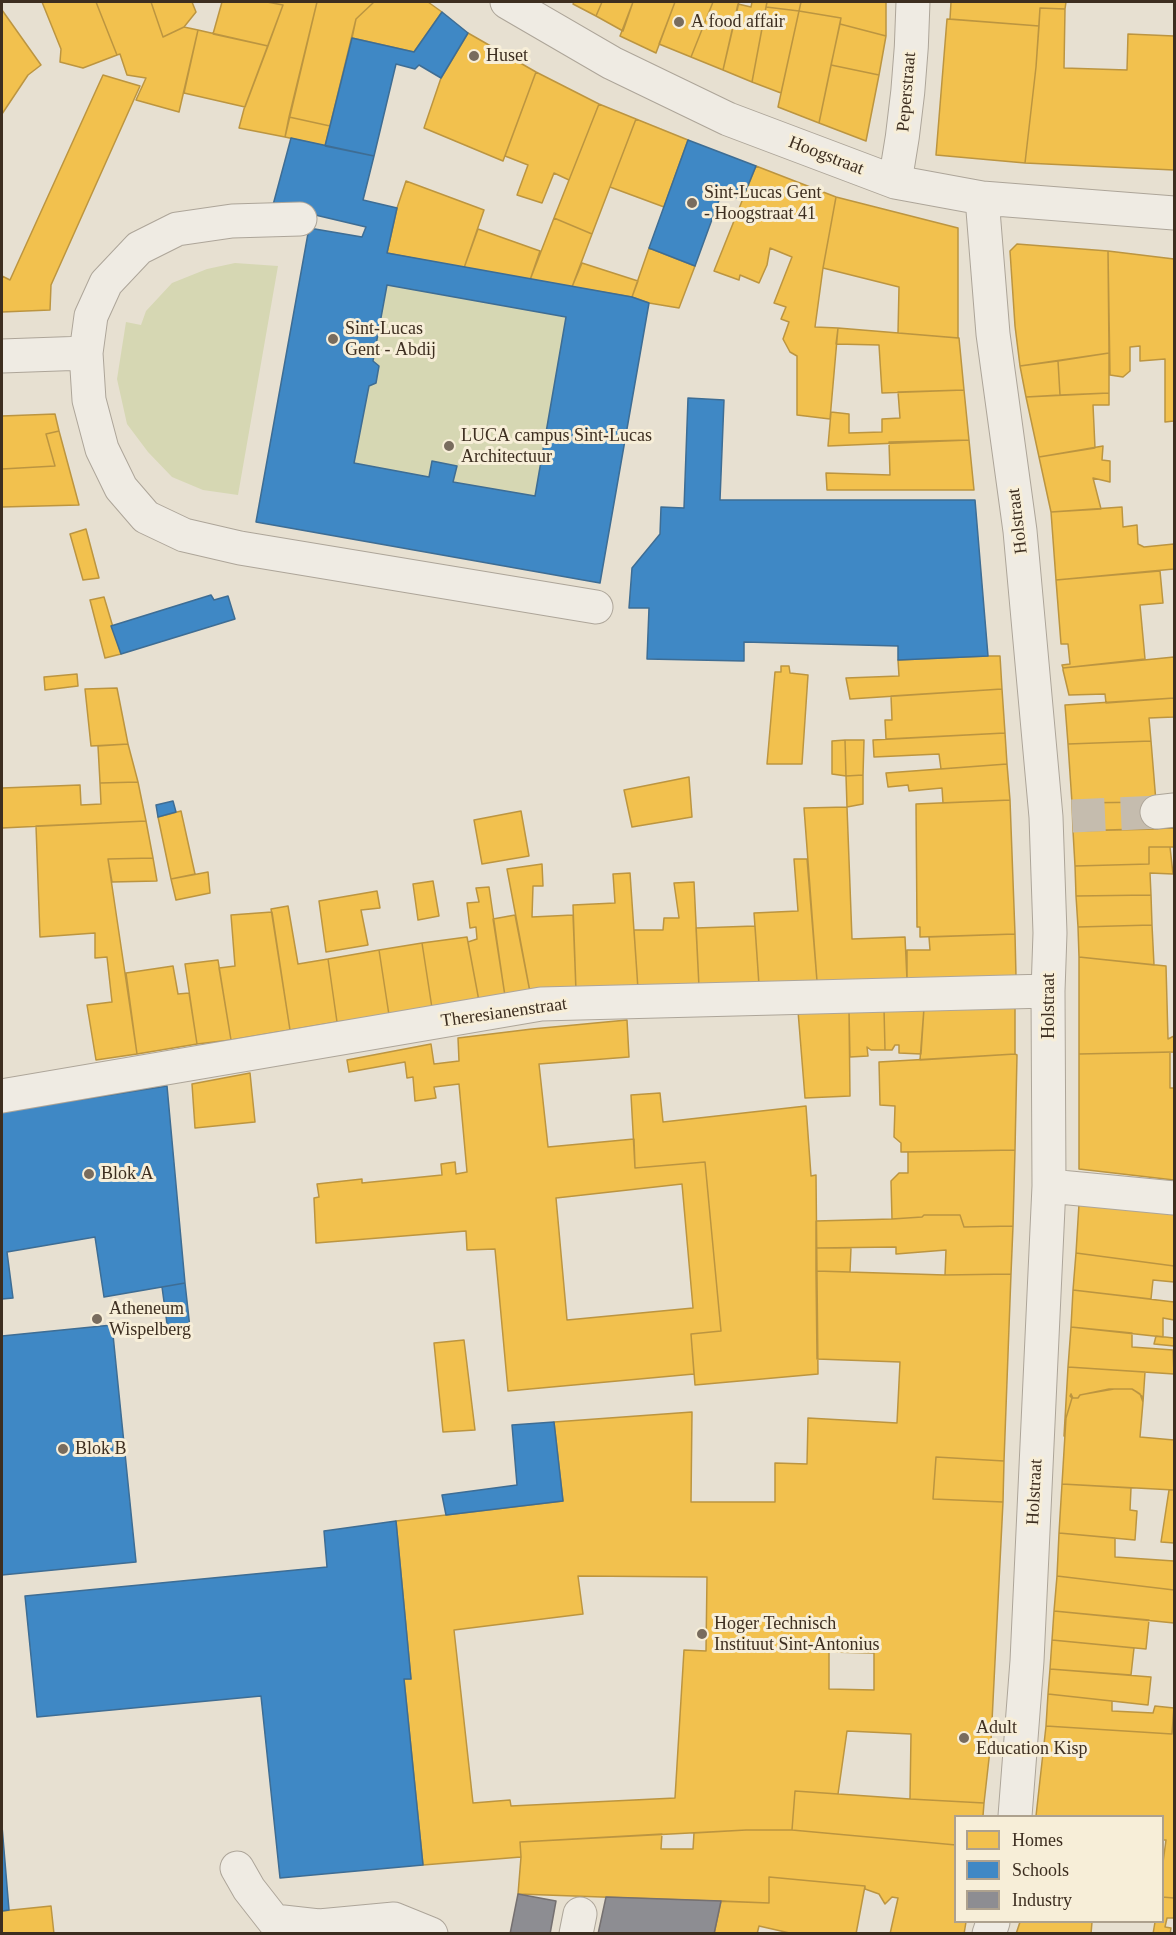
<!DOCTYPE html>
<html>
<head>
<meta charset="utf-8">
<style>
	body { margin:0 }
	#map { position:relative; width:1176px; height:1935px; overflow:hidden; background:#e7e0d1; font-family:"Times New Roman",serif }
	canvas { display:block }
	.frame { position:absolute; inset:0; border:3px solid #3d2e20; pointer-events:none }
	.legend { position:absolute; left:954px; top:1815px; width:210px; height:108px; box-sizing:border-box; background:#f7eed8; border:2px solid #ada18e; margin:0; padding:8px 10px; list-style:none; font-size:18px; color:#3d2e20 }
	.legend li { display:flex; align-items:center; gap:12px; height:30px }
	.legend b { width:30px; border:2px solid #ada18e }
</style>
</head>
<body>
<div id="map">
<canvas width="1176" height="1935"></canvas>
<div class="frame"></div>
<ul class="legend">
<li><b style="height:16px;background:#f2c14e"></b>Homes</li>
<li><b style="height:16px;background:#3f88c5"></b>Schools</li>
<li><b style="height:16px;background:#8d8d92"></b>Industry</li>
</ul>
</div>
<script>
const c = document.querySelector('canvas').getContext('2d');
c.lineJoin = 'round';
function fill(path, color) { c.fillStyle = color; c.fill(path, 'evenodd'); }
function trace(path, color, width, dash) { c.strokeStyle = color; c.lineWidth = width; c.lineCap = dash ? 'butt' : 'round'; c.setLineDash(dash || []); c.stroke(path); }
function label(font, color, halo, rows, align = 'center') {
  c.font = font + ' "Times New Roman",serif'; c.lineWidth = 6; c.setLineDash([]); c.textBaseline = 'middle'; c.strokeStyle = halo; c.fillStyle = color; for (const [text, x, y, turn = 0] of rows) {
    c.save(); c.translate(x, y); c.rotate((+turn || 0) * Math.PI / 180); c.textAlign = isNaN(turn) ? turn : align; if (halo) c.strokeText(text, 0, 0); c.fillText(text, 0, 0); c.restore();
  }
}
const green = new Path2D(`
	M235 263 278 266 238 495 203 490 172 477 148 452 127 424 117 379 126 322 141 325 146 311 172 283 207 269Z
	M387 285 566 317 535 496 453 482 457 466 433 461 429 477 354 463 369 386 376 383 379 367 373 361Z`);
const homes = new Path2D(`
	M42 2H96L117 55 83 68 60 62 61 49Z
	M96 2H151L163 37 184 27 198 30 179 112 136 100 146 78 127 75 120 54 117 55Z
	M151 2H192L196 12 184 27 163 37Z
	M222 2H267L283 5 268 46 213 34Z
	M267 2H317L285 137 239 128 244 109 283 5Z
	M317 2H374L356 19 330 126 289 117Z
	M374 2H428L442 12 414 52 352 38 356 19Z
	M574 2H602L596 16 573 4Z
	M602 2H633L623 31 596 16Z
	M633 2H675L656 53 620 36Z
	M675 2H713L691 57 659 44Z
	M713 2H739L723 70 691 57Z
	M752 2H767L752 82 723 70 738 4 751 7Z
	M767 2H801L799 11 766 7Z
	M801 2H886V36L840 24 841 18 799 11Z
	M951 2H1066L1065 9 1040 8 1039 26 950 19Z
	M766 7 799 11 781 93 752 82Z
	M1040 8 1065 9 1064 68 1127 70 1128 34 1174 36V170L1025 163 1036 67Z
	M2 10 41 65 28 75 2 114Z
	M799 11 841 18 819 123 778 107Z
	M947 19 1039 26 1036 67 1025 163 936 155Z
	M840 24 886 36 879 75 831 65Z
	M198 30 268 46 245 107 184 93Z
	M468 33 536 72 503 161 424 128 441 78Z
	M831 65 879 75 866 141 819 123Z
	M536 72 599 104 569 180 554 173 542 203 517 195 528 165 505 156Z
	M103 75 140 86 51 285 50 310 2 312V276L10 280Z
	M599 104 636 119 592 234 554 218Z
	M289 117 330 126 325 146 285 137Z
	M636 119 688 140 664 207 610 187Z
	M756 166 836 197 823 268 815 327 838 328 830 419 797 415V356L790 352 783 339 789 322 781 319 786 307 774 303 792 257 770 248 767 265 759 283 740 275 739 280 714 271Z
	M406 181 484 210 464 268 387 253 397 208Z
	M836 197 958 228V338L898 333 899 287 823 268Z
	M554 218 592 234 572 287 530 280Z
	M478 229 540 251 530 280 464 268Z
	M1017 244 1108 251 1109 353 1020 366 1015 326 1010 251Z
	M649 248 695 266 679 308 649 303 632 297Z
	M1108 251 1174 259V421L1165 422V359L1140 361V346L1130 347V371L1123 377 1110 375Z
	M582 263 638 281 632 297 572 287Z
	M838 328 959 338 964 390 882 393 879 345 836 344Z
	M1109 353V393L1060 395 1058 361Z
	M1058 361 1060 395 1026 397 1020 366Z
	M964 390 969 440 828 446 831 412 849 414V433L882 432V419L900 418 898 392Z
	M1109 393V405H1093L1095 448 1039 457 1026 397Z
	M55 414 59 431 46 434 55 466 2 469V416Z
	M59 431 79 505 2 507V469L55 466 46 434Z
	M969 440 974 490H827L826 473 890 475 889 442Z
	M1103 446 1102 460 1110 461V482L1093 478 1101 509 1051 512 1039 457Z
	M1122 507 1123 527 1137 525 1138 544 1144 547 1174 544V569L1056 580 1051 512Z
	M86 529 99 578 83 580 70 534Z
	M1160 571 1163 603 1140 605 1145 659 1063 668 1062 665 1070 664 1068 644H1061L1056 580Z
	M104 597 121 654 105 658 90 600Z
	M988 656H1000L1002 689 850 699 846 678 899 676 898 660Z
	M1174 657V698L1106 703 1105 694 1069 695 1063 670V668Z
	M781 666H789L790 673 808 675 802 764H767L775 672H781Z
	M77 674 78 686 45 690 44 677Z
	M117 688 128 744 91 746 85 689Z
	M1002 689 1005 733 886 739 885 720H892L891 696Z
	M1174 698V717L1149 718 1151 741 1068 744 1065 705Z
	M1005 733 1007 764 941 769 939 754 874 757 873 740Z
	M845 740H864L863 775 846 776Z
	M845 740 846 776 832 774V741Z
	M1151 741 1156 802 1072 803 1068 744Z
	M128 744 138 782 100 783 98 746Z
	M1007 764 1010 800 943 803 942 788 909 791 908 785 888 787 886 773Z
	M863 775V804L847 807 846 776Z
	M689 777 692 817 632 827 624 790Z
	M138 782 146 821 2 828V788L80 785 81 805 101 804 100 783Z
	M1010 800 1015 934 920 937V927H917L916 804Z
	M1156 802 1158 829 1073 831 1072 803Z
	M847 807 852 939 905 937 907 980 817 981 804 808Z
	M181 811 195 874 171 879 158 817Z
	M521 811 529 856 482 864 474 820Z
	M146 821 153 858 108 859 137 1054 96 1060 87 1005 112 1002 107 957 95 958V933L40 937 36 826Z
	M1174 828V847H1149V864L1075 866 1073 831Z
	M1149 847H1170L1173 874 1150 873 1151 895 1076 896 1075 866 1149 864Z
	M153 858 157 881 112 882 108 859Z
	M794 859H807L817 981 759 985 754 913 798 911Z
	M542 864 543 886H533L532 917 573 915 576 991 530 992 507 869Z
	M208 872 210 893 176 900 171 879Z
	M630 873 638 989 576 991 573 905 615 903 613 874Z
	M433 881 439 916 418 920 413 884Z
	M694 882 699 987 638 989 634 930H663L664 918H679L674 883Z
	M489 887 505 996 479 1001 468 942 477 939 476 927 470 928 467 903 479 902 476 888Z
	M377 891 380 908 361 910 368 945 326 952 319 901Z
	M1151 895 1152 925 1078 927 1076 896Z
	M288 906 298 964 328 959 337 1022 290 1030 271 909Z
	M272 912 290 1030 231 1040 219 968 235 966 231 915Z
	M515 915 530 992 505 996 493 919Z
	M1152 925 1154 965 1079 957 1078 927Z
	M755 926 759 985 699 987 696 928Z
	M1015 934 1016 977 907 980V950H930L929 937Z
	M467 937 479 1001 432 1008 422 943Z
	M422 943 432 1008 389 1015 379 950Z
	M379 950 389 1015 337 1022 328 959Z
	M1079 957 1166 966 1168 1039 1174 1036V1052L1079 1054Z
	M218 960 231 1040 197 1044 185 964Z
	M173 966 178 994 189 993 197 1044 137 1054 126 973Z
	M1015 1005V1054L920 1060 924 1008Z
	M884 1008H924L921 1054 899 1053V1045H895L892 1050H885Z
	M884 1008 885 1050H871L867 1047 868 1056 850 1057 849 1010Z
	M849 1010 850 1096 805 1098 798 1011Z
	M627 1020 629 1057 539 1064 548 1147 634 1139 635 1168 705 1162 721 1331 691 1334 694 1374 508 1391 495 1249 467 1250 466 1231 316 1243 314 1198 319 1197 317 1184 362 1179V1183L442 1175 441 1164 455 1162 456 1174 467 1172 459 1084 434 1087 436 1098 415 1101 413 1077 407 1078 405 1062 349 1072 347 1060 431 1044 434 1064 459 1061 458 1038 532 1029ZM682 1184 693 1308 567 1320 556 1198Z
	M1170 1052V1088H1174V1180L1079 1169V1054Z
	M1015 1054 1017 1055 1015 1150 901 1152V1143L894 1137 895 1106 880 1105 879 1062Z
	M250 1073 255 1122 195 1128 192 1084Z
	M660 1093 663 1122 806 1106 811 1176 816 1175 818 1374 695 1385 691 1334 721 1331 705 1162 635 1168 631 1095Z
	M1015 1150 1013 1226 964 1227 960 1215H924L922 1217 892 1219 891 1181 899 1173H908V1152Z
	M1079 1204 1174 1214V1266L1076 1253Z
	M924 1215H960L964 1227 1013 1226 1011 1274 945 1275 946 1250 896 1254V1247L816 1248V1221L892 1219 922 1217Z
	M816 1248H851L850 1272 816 1271Z
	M1076 1253 1174 1266V1282L1153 1280 1151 1299 1073 1290Z
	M816 1271 945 1275 1011 1274 1004 1461 936 1457 933 1499 1003 1502 991 1741 984 1803 910 1799 911 1734 847 1731 838 1794 795 1791 792 1830H746L520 1842 521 1857 423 1865 404 1679H411L396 1521 563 1501 554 1422 692 1412 691 1502H775V1463L807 1464 808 1418 897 1423 900 1362 817 1359ZM578 1576 707 1577 706 1651 684 1650 675 1798 511 1806 510 1800 473 1803 454 1630 583 1614ZM829 1652 874 1653V1690L829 1689Z
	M1073 1290 1174 1302V1320L1163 1318V1337L1071 1327Z
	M1071 1327 1132 1333V1347L1173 1350 1174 1374 1068 1367Z
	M1156 1336 1174 1338V1346L1154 1344Z
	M464 1340 475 1430 443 1432 434 1343Z
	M1068 1367 1145 1372 1143 1402 1140 1394 1132 1389H1109L1085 1394 1080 1395 1078 1398H1073L1071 1394 1072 1398 1066 1418 1064 1436Z
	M1114 1389H1132L1142 1396 1143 1402 1140 1437 1174 1440V1490L1062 1484 1066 1418 1072 1398 1070 1396 1071 1394 1073 1398H1078L1080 1395 1085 1394Z
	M936 1457 1004 1461 1003 1502 933 1499Z
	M1062 1484 1131 1488 1130 1510 1137 1511 1135 1540 1059 1533Z
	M1169 1490H1174V1543L1161 1542Z
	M1059 1533 1115 1538V1557L1174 1561V1590L1057 1576Z
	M1057 1576 1174 1590V1623L1054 1611Z
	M1054 1611 1149 1620 1146 1649 1052 1640Z
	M1052 1640 1134 1648 1131 1675 1050 1669Z
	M1050 1669 1151 1677 1148 1705 1048 1694Z
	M1048 1694 1112 1701V1711L1153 1713 1155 1706 1174 1708 1172 1734 1046 1726Z
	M1174 1706V1898L1162 1897V1870L1166 1840H1162V1816H1036L1046 1726 1172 1734Z
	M795 1791 910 1799 984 1803 983 1816H956V1845L792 1830Z
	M746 1830H792L956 1845V1922H966L964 1934H890L898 1898 892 1897 885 1904 879 1894 865 1889V1886L769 1877V1903L518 1894 521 1857 520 1842 662 1834 661 1849H693L694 1833Z
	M769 1877 865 1886 856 1934H794L759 1926 757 1934H714L721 1901 769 1903Z
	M1162 1897 1174 1898V1918H1167L1165 1927 1171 1928 1170 1934H1153L1155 1922H1162Z
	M51 1906 54 1934H2V1911Z
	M1020 1922H1092L1091 1934H1016Z`);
const schools = new Path2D(`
	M442 12 468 33 441 78 419 65 415 69 396 64 374 156 325 146 352 38 414 52Z
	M291 138 374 156 363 200 397 208 387 253 632 297 649 303 600 583 256 522 309 228 362 237 366 227 273 205ZM387 285 566 317 535 496 453 482 457 466 432 461 429 477 354 463 369 386 376 383 379 366 373 361Z
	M688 140 756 166 742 200 722 192 695 266 649 248Z
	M688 398 724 400 720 500H975L988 656 898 660V646L744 642V661L647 659 649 608H629L632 568 660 534 661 507 684 508Z
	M211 595 214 600 228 596 235 619 121 654 111 626Z
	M173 801 176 812 158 817 156 805Z
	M167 1086 185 1283 104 1297 95 1237 7 1252 13 1298 2 1299V1112Z
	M185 1283 190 1328 168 1331 162 1287Z
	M112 1325 136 1562 2 1575V1336Z
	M554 1422 563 1501 446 1515 442 1495 517 1485 512 1425Z
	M396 1521 411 1679H404L423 1865 280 1878 261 1696 37 1717 25 1596 327 1567 324 1531Z
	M2 1826 9 1910 2 1911Z`);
const industry = new Path2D(`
	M518 1894 556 1901 550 1934H510Z
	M606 1897 721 1901 714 1934H598Z`);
const minorTunnel = new Path2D(`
	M1072 816 1157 812`);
const minor = new Path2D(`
	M507 2 612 63 728 119 895 182 982 198 1174 213
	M895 182C906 122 912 62 913 2
	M982 198 993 334 1020 531 1046 817 1050 933 1048 991 1049 1186 1027 1661 1015 1816
	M300 219 232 221 177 229 139 248 106 283 91 316 86 353 89 400 102 449 121 488 146 517 184 535 240 548 596 607
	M2 356 86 353
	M1157 812 1174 810
	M2 1096 541 1004 1048 991
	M1049 1186 1174 1198
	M237 1868 249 1889 274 1921 319 1926 394 1919 431 1934
	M576 1934 580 1914
	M989 1934 993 1922`);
const markers = [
	[679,22,6,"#786c5e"],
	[474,56,6,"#786c5e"],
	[692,203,6,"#786c5e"],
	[333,339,6,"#786c5e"],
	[449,446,6,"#786c5e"],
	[89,1174,6,"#786c5e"],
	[97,1319,6,"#786c5e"],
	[63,1449,6,"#786c5e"],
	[702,1634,6,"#786c5e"],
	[964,1738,6,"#786c5e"]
];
const poiNames = [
	["A food affair",691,22],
	["Huset",486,56],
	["Sint-Lucas Gent",704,193],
	["- Hoogstraat 41",704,214],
	["Sint-Lucas",345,329],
	["Gent - Abdij",345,350],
	["LUCA campus Sint-Lucas",461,436],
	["Architectuur",461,457],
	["Blok A",101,1174],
	["Atheneum",109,1309],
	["Wispelberg",109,1330],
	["Blok B",75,1449],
	["Hoger Technisch",714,1624],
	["Instituut Sint-Antonius",714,1645],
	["Adult",976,1728],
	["Education Kisp",976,1749]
];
const streetNames = [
	["Peperstraat",907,92,-85],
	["Hoogstraat",826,156,21],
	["Holstraat",1018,521,-97],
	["Holstraat",1049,1006,-90],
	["Theresianenstraat",504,1013,-8],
	["Holstraat",1035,1492,-87]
];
fill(green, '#d6d7b3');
fill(homes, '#f2c14e');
trace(homes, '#bc9540', 1.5);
fill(schools, '#3f88c5');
trace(schools, '#3e6d94', 1.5);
fill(industry, '#8d8d92');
trace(industry, '#757070', 1.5);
trace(minorTunnel, '#c5bcae', 33, [33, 16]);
trace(minor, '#ada599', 35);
trace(minor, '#efebe3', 33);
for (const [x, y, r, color] of markers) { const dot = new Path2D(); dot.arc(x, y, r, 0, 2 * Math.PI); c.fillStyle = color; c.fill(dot); trace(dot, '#f7eed8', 2); }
label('18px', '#3d2e20', '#f7eed8', poiNames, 'left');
label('18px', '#3d2e20', '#f7eed8', streetNames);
</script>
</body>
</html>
